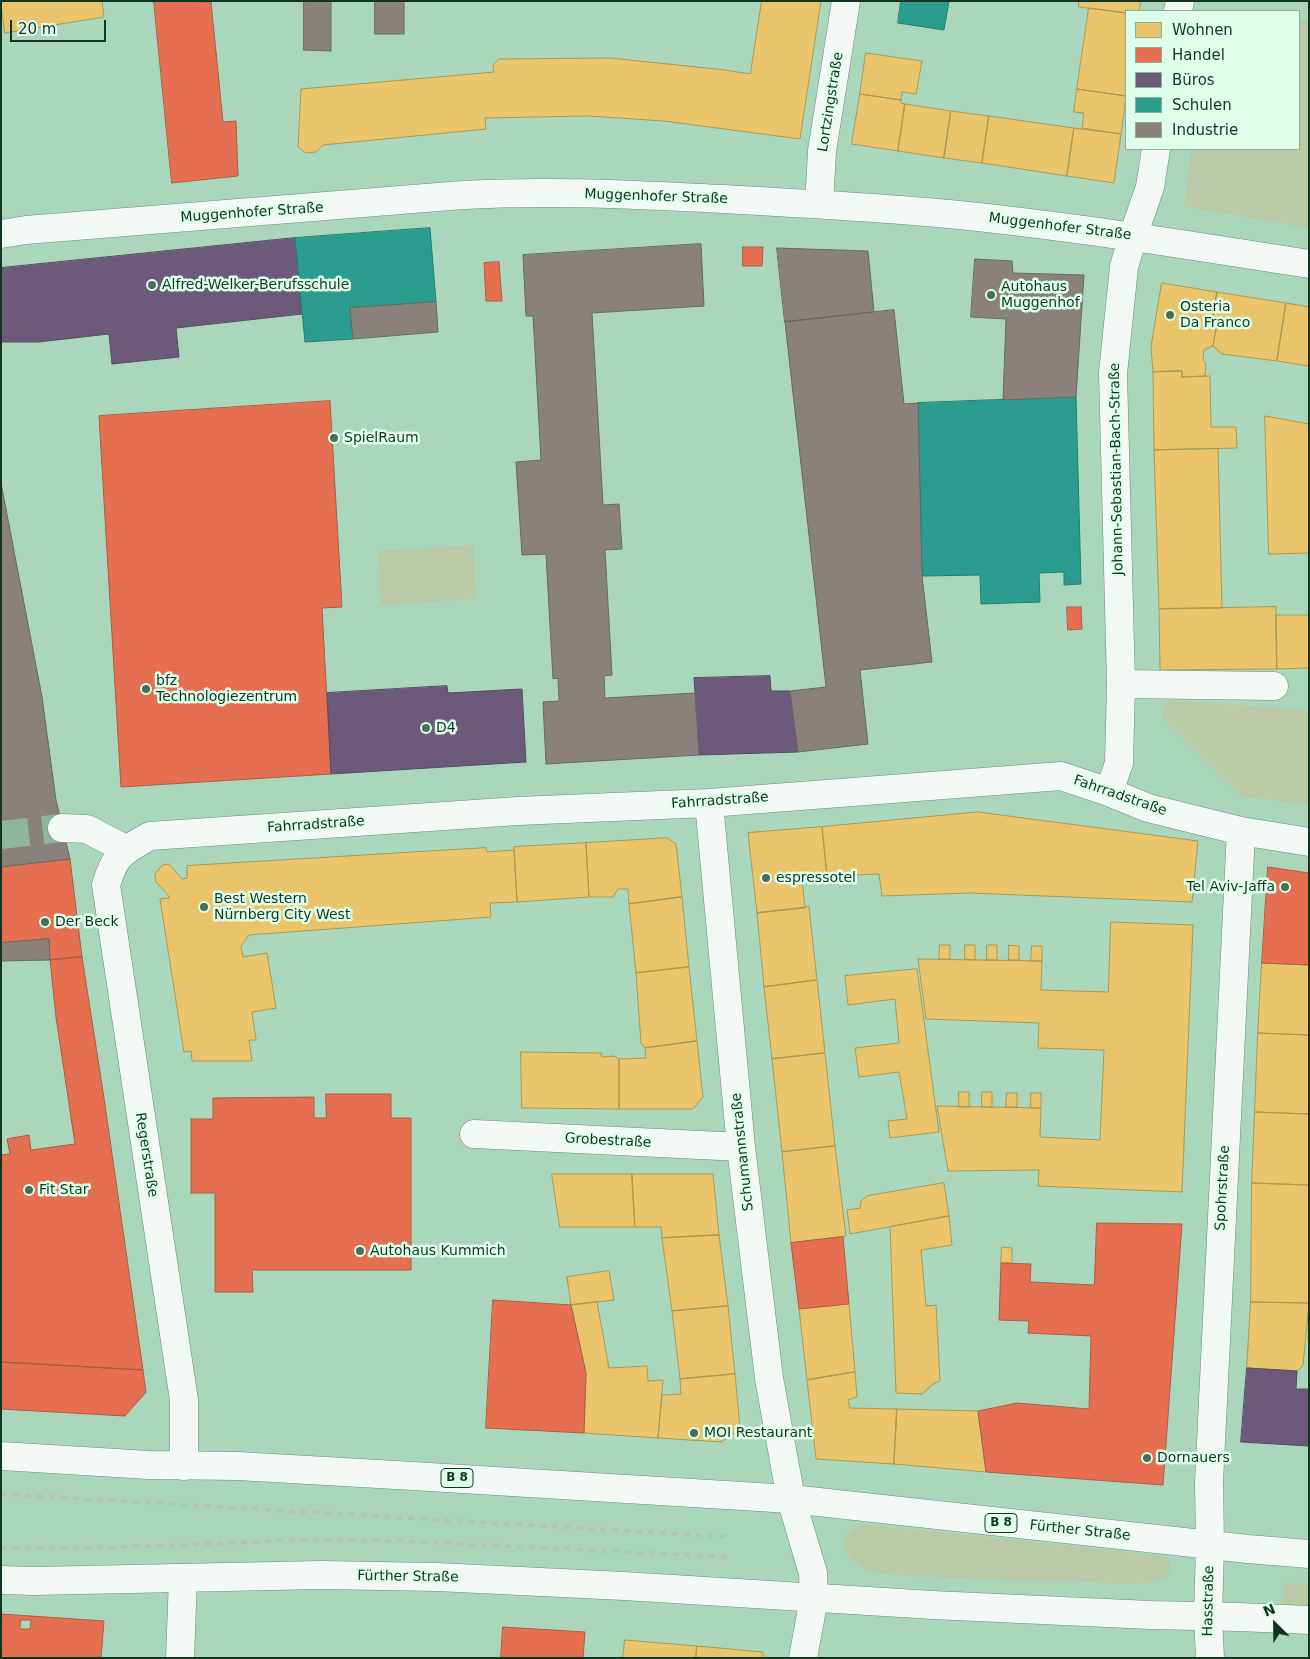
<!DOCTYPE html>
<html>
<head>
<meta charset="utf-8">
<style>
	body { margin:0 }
	#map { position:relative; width:1310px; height:1659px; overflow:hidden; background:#aad7bc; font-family:"DejaVu Sans",sans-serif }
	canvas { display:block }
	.frame { position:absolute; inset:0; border:2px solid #123522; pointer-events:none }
	.legend { position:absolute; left:1125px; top:10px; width:175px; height:140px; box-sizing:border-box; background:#dfffea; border:1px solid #8dae9a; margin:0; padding:6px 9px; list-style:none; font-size:15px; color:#123522 }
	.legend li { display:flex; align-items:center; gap:10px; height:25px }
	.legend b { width:25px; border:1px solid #8dae9a }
	.north { position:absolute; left:1250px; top:1599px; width:50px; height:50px; -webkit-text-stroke:4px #dfffea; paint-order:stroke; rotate:337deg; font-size:14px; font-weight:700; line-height:20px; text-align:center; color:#123522 }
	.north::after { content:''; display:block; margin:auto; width:18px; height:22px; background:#123522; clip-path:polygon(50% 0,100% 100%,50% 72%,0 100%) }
	.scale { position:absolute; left:10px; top:20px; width:96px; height:22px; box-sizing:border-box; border:2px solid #123522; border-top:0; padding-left:6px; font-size:15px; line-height:18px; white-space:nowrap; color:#123522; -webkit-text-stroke:4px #dfffea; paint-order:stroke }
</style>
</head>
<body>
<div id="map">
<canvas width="1310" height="1659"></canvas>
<div class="frame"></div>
<ul class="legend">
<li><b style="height:14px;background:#e9c46a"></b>Wohnen</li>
<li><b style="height:14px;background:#e76f51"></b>Handel</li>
<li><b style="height:14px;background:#6d597a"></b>Büros</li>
<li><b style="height:14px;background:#2a9d8f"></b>Schulen</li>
<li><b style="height:14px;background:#8a817c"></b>Industrie</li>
</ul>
<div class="north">N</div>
<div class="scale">20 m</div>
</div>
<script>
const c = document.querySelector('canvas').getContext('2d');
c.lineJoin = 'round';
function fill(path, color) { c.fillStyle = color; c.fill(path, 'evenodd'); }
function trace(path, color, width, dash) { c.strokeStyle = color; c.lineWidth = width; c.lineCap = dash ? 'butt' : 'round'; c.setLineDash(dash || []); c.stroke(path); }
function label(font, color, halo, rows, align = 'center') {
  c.font = font + ' "DejaVu Sans",sans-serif'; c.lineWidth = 5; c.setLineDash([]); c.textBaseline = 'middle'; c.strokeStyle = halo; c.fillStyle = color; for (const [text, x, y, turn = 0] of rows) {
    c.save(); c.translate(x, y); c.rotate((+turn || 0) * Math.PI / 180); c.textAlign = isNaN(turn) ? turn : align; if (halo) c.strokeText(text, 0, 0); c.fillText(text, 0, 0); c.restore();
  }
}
const green = new Path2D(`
	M1299 19 1309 20V228L1184 207 1192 149H1299Z
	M473 545 476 599 381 605 378 551Z
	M1168 700 1309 710V805L1240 796 1161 717Z
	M865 1524 1157 1555C1164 1557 1173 1559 1171 1569 1168 1581 1148 1583 1138 1584 1113 1585 1087 1581 1062 1581 1019 1581 976 1579 933 1577 911 1576 882 1577 861 1567 853 1563 845 1553 844 1543 844 1532 856 1527 865 1524Z
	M1284 1583 1309 1584V1606L1283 1604Z`);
const homes = new Path2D(`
	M1 1H102L104 17 5 33Z
	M762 1H821L800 139 664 121 587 116 485 118 486 129 323 145 316 152 306 153 298 147 301 89 494 72 493 65 499 59 611 58 725 70 750 74Z
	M1079 1H1141L1139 11H1126V13L1079 7Z
	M1089 8 1126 13V96L1077 89Z
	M866 53 922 61 916 94 902 92 901 100 860 94Z
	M1077 89 1126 96 1121 134 1082 128 1084 113 1074 112Z
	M860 94 901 100V103L905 104 898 151 852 144Z
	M905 104 951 111 944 158 898 151Z
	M951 111 989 116 982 163 944 158Z
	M989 116 1074 128 1067 176 982 163Z
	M1074 128 1121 134 1114 183 1067 176Z
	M1162 283 1217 292 1212 322 1217 323 1213 346 1204 350 1203 360 1206 364 1205 376 1182 377V371L1153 372 1151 347Z
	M1217 292 1286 303 1277 361 1222 354 1213 346 1217 323 1212 322Z
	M1286 303 1309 307V366L1277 361Z
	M1182 371V377L1210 376 1211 427H1236L1237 448 1154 450 1153 372Z
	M1265 416 1309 424V553L1269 554Z
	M1218 449 1222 608 1159 609 1154 450Z
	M1276 607 1277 669 1160 670 1159 609Z
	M1276 615H1309V668L1277 669Z
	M978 812 1198 841 1192 902 970 893 882 896 879 874 827 876 822 827Z
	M822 827 827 876 802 879 805 908 757 913 748 833Z
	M667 838 676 844 682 897 629 904 628 889H618L613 897H589L586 843Z
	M586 843 589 897 517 902 514 847Z
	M486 848 487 852 514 850 517 902 490 903 491 917 249 935 241 946 243 957 267 953 276 1008 252 1012 256 1040H249L252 1061H192L191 1051 184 1052 160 899 169 898 168 895 156 882 155 874 162 865 169 864 182 879 187 878V866Z
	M682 897 689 967 636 973 629 904Z
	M809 907 817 980 764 987 757 913Z
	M1111 922 1193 925 1182 1192 1038 1186 1039 1170 948 1171 937 1106 1041 1108 1040 1137 1100 1140 1104 1050 1038 1048 1039 1023 926 1019 918 959 1042 961 1041 990 1108 992Z
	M940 945H950V959H939Z
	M965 945H975V960L965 959Z
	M987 945H997V960H987Z
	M1009 945 1019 946V960H1009Z
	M1032 946H1042V961H1031Z
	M1262 963 1309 965V1035L1258 1033Z
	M689 967 697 1041 645 1048 641 1043 636 973Z
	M917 969 939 1132 890 1138 888 1121 907 1119 899 1072 859 1077 855 1048 899 1043 895 999 848 1005 845 976Z
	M817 980 825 1053 772 1059 764 987Z
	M1258 1033 1309 1035V1114L1255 1112Z
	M697 1041 703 1097 693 1109H619V1059L646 1058 645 1048Z
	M521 1052 601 1053 602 1057 614 1056 619 1059V1109L522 1108Z
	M825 1053 835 1146 782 1152 772 1059Z
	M959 1092H969V1107H959Z
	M982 1092H992V1107H982Z
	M1007 1093H1017V1107H1006Z
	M1031 1093H1041V1108H1031Z
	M1255 1112 1309 1114V1185L1252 1183Z
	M835 1146 846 1236 791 1243 782 1152Z
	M552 1174H632L635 1227H560Z
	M632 1174H713L719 1235 662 1238 661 1227H635Z
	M944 1183 949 1216 850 1234 847 1210 860 1208 861 1201 867 1196Z
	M1252 1183 1309 1185V1303L1251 1302Z
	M949 1216 952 1245 921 1250 926 1306 936 1305 940 1381 933 1384 922 1394 896 1393 890 1227Z
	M719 1235 728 1306 672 1311 662 1238Z
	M1002 1247 1012 1248V1263H1001Z
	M609 1271 614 1300 571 1305 567 1277Z
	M597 1302 609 1368 647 1366 648 1381 663 1380 658 1438 584 1433 586 1373 571 1305Z
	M1251 1302 1309 1303 1303 1366 1297 1371 1247 1368Z
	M849 1304 855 1372 807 1380 799 1309Z
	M728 1306 735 1374 680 1379 672 1311Z
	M855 1372 857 1397 848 1400 850 1408 897 1409 894 1464 816 1459 807 1380Z
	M735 1374 740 1428 721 1442 658 1438 662 1395 681 1394 680 1379Z
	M897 1409 978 1411 986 1472 894 1464Z
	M625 1640 697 1646 696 1658H623Z
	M697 1646 763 1652V1658H696Z`);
const shops = new Path2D(`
	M154 1 211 2 223 122 236 121 238 176 172 183Z
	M743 247H763L762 266H743Z
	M499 262 502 301H486L484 263Z
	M330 401 342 607 322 608 331 774 121 787 99 416Z
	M1067 607H1081L1082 629 1068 630Z
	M70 859 82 957 50 960 49 939 1 943V867Z
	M1268 867 1309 873V965L1262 963Z
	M82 957 104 1098 143 1370 1 1362V1155L10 1154 7 1139 29 1135 31 1150 75 1144 56 1017 50 960Z
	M326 1094H391V1118H411V1270H252L253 1292H215V1193H191V1119H213V1098L314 1097V1118H326Z
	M1097 1223 1182 1224 1163 1485 986 1472 978 1411 1017 1403 1089 1409 1091 1336 1028 1333 1029 1321 999 1320 1001 1263 1031 1264 1030 1282 1094 1285Z
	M843 1237 849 1304 799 1309 791 1243Z
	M493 1300 571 1305 586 1373 584 1433 486 1428Z
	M1 1362 143 1370 146 1392 125 1416 1 1409Z
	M1 1614 104 1621 101 1658H1Z
	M21 1620H31L30 1629H20Z
	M503 1627 585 1632 583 1658H501Z`);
const offices = new Path2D(`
	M295 238 302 314 176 328 179 357 112 364 109 334 38 342H1V268Z
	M770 676 771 691H790L798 752 699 755 694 678Z
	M447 686 448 693 522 689 526 762 331 774 327 693Z
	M1247 1368 1297 1371 1296 1389H1309V1446L1241 1442Z`);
const schools = new Path2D(`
	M901 1H949L944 30 898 23Z
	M430 228 436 302 350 308 353 339 305 342 295 238Z
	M1076 397 1081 584 1064 585V572L1039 573 1040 602 981 604 980 575 922 576 918 403Z`);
const industry = new Path2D(`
	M304 1H331V51L304 50Z
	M375 1H404V34H375Z
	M701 244 704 306 592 313 603 505 619 504 622 549 605 550 612 675 604 676 605 698 695 693 699 755 546 764 543 702 559 701 558 678 553 679 546 554 522 555 516 462 541 460 533 316H526L523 255Z
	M777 248 868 251 874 312 785 322Z
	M975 259 1012 261 1013 273 1084 275 1076 397 1003 400 1006 319 971 317Z
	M436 302 438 332 353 339 350 308Z
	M894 310 904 404 918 403 922 576 932 662 860 670 868 744 798 752 790 691 826 687 785 322Z
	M1 483 42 697 56 800 70 859 1 867Z
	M49 939 50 960 1 961V943Z`);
const minorTunnel = new Path2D(`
	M1 835 62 828`);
const minor = new Path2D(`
	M1178 11 1180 1
	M819 204 822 151 846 1
	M1 234 26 230 463 195C549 190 636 195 723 199 798 203 874 207 949 214 1070 226 1189 245 1309 264
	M1121 684 1274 686
	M1109 792 1119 763 1121 684 1113 373 1124 267 1133 236 1150 187 1156 149
	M709 803 741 1147 769 1378 791 1499 813 1573 814 1598 803 1658
	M62 828 87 829 125 849
	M474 1134 741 1147
	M184 1466V1400L106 885C115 854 123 851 150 836L518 811 709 803 1061 776 1109 792 1148 808 1241 831 1309 842
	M180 1658 183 1578
	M1210 1658 1208 1617 1210 1545 1209 1482 1241 831`);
const major = new Path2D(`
	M1 1456 149 1465 238 1466 413 1476 791 1499 1248 1549 1309 1554
	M1 1580 34 1581 321 1575 437 1577 624 1586 933 1605 1150 1615 1239 1617 1309 1620`);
const rail = new Path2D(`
	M1 1494 730 1537
	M1 1548 129 1547 304 1540 400 1541 730 1557`);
const markers = [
	[152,285,5,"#476e58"],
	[991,295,5,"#476e58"],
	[1170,315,5,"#476e58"],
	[334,438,5,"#476e58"],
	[146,689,5,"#476e58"],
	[426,728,5,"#476e58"],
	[766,878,5,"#476e58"],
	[1285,887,5,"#476e58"],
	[204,907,5,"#476e58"],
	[45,922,5,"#476e58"],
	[29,1190,5,"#476e58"],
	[360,1251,5,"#476e58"],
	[694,1433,5,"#476e58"],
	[1147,1458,5,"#476e58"]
];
const shields = [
	[457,1478,32],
	[1001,1523,32]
];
const shieldNames = [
	["B 8",457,1478],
	["B 8",1001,1523]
];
const streetNames = [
	["Lortzingstraße",831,102,-81],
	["Muggenhofer Straße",656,197,2],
	["Muggenhofer Straße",252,213,-4],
	["Muggenhofer Straße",1060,227,7],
	["Johann-Sebastian-Bach-Straße",1117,469,-91],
	["Fahrradstraße",1120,796,19],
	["Fahrradstraße",720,801,-4],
	["Fahrradstraße",316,825,-4],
	["Grobestraße",608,1141,3],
	["Schumannstraße",743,1152,-96],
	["Regerstraße",146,1155,81],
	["Spohrstraße",1223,1188,-87],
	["Fürther Straße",1080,1531,6],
	["Fürther Straße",408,1577,1],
	["Hasstraße",1209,1601,-89]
];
const poiNames = [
	["Alfred-Welker-Berufsschule",162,285],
	["Autohaus",1001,287],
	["Muggenhof",1001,303],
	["Osteria",1180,307],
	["Da Franco",1180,323],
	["SpielRaum",344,438],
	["bfz",156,681],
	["Technologiezentrum",156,697],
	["D4",436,728],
	["espressotel",776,878],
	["Tel Aviv-Jaffa",1275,887,"right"],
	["Best Western",214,899],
	["Nürnberg City West",214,915],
	["Der Beck",55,922],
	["Fit Star",39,1190],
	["Autohaus Kummich",370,1251],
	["MOI Restaurant",704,1433],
	["Dornauers",1157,1458]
];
fill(green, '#bacaa7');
fill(homes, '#e9c46a');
trace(homes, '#a89954', 1);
fill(shops, '#e76f51');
trace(shops, '#a75e43', 1);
fill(offices, '#6d597a');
trace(offices, '#524e60', 1);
fill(schools, '#2a9d8f');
trace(schools, '#237e6e', 1);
fill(industry, '#8a817c');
trace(industry, '#666a61', 1);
trace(minorTunnel, '#8cb79d', 28, [28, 14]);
trace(minor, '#678d79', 29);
trace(major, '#678d79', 29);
trace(minor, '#f2f9f5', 28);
trace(major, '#f2f9f5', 28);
trace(rail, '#b6c3bc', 4, [6, 6]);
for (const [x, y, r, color] of markers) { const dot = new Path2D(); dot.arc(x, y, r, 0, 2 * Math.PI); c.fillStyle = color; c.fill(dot); trace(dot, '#dfffea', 2); }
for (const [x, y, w] of shields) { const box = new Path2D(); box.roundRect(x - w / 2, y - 9.5, w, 19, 4); c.fillStyle = '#dfffea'; c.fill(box); trace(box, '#123522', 1); }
label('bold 12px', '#123522', null, shieldNames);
label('14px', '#123522', '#dfffea', streetNames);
label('14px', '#123522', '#dfffea', poiNames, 'left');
</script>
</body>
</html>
